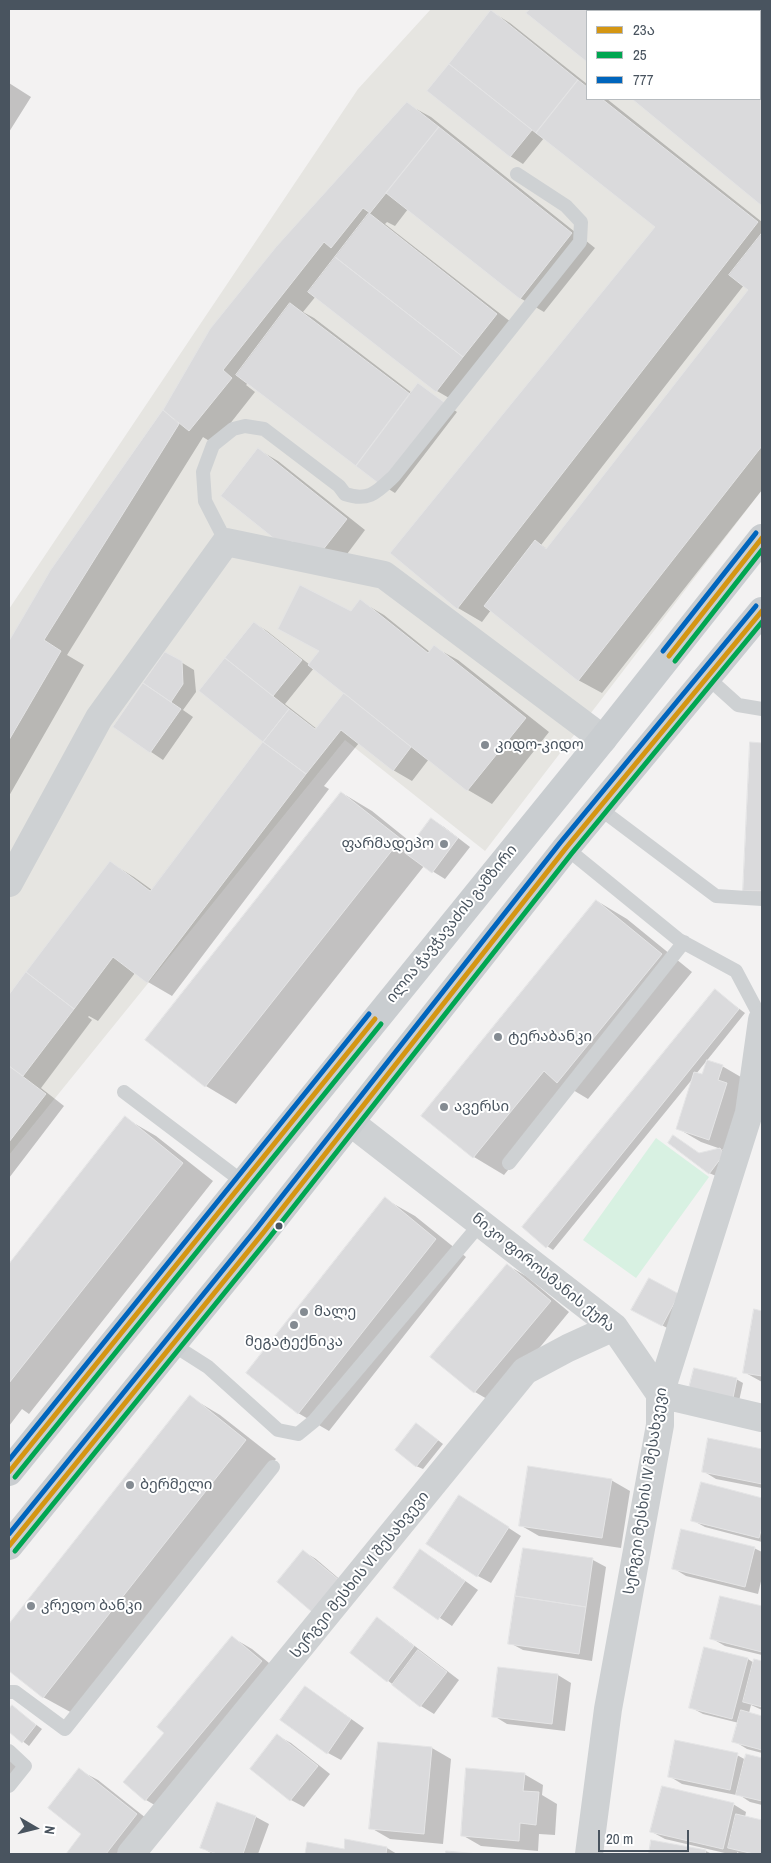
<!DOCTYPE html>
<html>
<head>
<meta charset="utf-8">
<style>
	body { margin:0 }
	#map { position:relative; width:771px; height:1863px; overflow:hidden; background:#f3f2f2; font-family:"Archivo Narrow","Noto Sans Georgian",sans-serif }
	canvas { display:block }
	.frame { position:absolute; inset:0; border:10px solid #49545f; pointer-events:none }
	.legend { position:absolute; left:586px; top:10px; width:175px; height:90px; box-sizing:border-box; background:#fff; border:1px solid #b6bbbf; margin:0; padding:6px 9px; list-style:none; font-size:15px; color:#49545f }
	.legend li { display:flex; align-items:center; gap:10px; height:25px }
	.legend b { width:25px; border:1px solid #b6bbbf }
	.north { position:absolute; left:10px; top:1803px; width:50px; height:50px; -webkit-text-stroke:4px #fff; paint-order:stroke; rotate:98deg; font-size:14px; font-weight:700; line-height:20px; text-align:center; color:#49545f }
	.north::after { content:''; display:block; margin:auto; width:18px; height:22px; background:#49545f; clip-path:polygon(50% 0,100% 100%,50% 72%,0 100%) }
	.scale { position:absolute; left:598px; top:1830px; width:91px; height:22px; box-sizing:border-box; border:2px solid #49545f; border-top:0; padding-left:6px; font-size:15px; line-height:18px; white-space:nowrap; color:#49545f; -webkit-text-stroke:4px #fff; paint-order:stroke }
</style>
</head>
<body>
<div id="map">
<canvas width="771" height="1863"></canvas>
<div class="frame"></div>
<ul class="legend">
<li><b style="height:6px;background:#d49613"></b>23ა</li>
<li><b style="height:6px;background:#00a651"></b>25</li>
<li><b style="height:6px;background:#0065bd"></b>777</li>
</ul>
<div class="north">N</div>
<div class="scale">20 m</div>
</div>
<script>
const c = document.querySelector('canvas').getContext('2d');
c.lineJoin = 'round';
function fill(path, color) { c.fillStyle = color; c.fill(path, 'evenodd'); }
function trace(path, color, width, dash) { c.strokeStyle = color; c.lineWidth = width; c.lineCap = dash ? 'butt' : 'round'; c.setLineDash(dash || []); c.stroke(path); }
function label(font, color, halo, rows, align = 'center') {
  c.font = font + ' "Archivo Narrow","Noto Sans Georgian",sans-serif'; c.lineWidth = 4; c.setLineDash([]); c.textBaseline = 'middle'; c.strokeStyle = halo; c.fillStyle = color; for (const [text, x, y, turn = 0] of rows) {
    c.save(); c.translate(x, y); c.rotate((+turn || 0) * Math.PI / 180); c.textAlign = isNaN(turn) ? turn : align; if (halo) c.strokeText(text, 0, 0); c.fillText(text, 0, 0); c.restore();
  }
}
const commercial = new Path2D(`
	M431 9H762V490L485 851 345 740 9 1155V609L358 89ZM587 11H760V99H587Z`);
const green = new Path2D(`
	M656 1138 709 1177 636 1278 583 1240Z`);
const shadow = new Path2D(`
	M531 9H762V204L634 99H760V11H587V61L528 12Z
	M492 12 510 23 587 84V99H607L762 222V490L602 693 578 680 491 610 482 622 458 608 391 553 656 227 544 138 523 164 510 156 429 91ZM744 285 750 290 547 549 541 545Z
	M9 83 31 97 9 132Z
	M407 104 431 117 595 248 544 312 520 298 408 209 395 226 387 222 385 224 516 326 456 402 437 391 316 296 303 312 314 318 412 393 419 385 457 412 395 493 382 485 248 383 246 385 255 392 214 444 203 437 67 655 84 665 9 796V643L51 571 164 411 211 330Z
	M259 450 278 461 365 530 335 570 222 496Z
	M360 601 384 615 430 652 434 647 458 660 549 732 492 804 468 790 429 759 412 781 393 770 359 743 324 786 329 789 172 996 148 982 135 973 98 1021 89 1016 88 1017 92 1020 41 1088 64 1106 9 1178V997L111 863 134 877 152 890 265 742 201 690 254 623 267 631 310 665ZM314 668 346 693 317 729 285 704Z
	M166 653 194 670 196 692 183 710 193 717 163 760 114 727Z
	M751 744H762V900L744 890Z
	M342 793 372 811 413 844 431 819 444 827 470 847 445 879 424 866 236 1104 206 1086 147 1040Z
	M597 901 627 919 692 972 588 1099 573 1090 504 1175 474 1157Z
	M715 991 745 1013 696 1074 703 1076 722 1066 746 1080 733 1152 722 1149 726 1153 716 1176 709 1173 700 1154 721 1149 701 1142 677 1128 694 1077 553 1250 547 1246Z
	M125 1118 156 1136 213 1181 29 1414 22 1409 9 1426V1266Z
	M385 1199 415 1216 466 1257 329 1431 298 1413Z
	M507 1265 526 1276 569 1312 494 1403 475 1392 432 1356Z
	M649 1280 691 1303 675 1332 646 1317Z
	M755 1311 762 1312V1382L744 1372Z
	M736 1379 743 1383 739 1401 697 1391Z
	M190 1397 220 1415 276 1459 74 1714 43 1697 9 1669V1626Z
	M417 1424 443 1444 423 1469 416 1466Z
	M709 1440 762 1450V1488L716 1479 703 1471Z
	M611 1480 630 1491 621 1548 539 1536 520 1525Z
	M702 1483 762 1499V1542L705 1527 692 1520Z
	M472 1504 521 1536 491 1583 478 1576Z
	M754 1548 762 1552V1577L758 1594 686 1576 673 1568Z
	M524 1549 593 1560 606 1567 592 1661 523 1650 510 1643Z
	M303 1551 316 1559 351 1589 326 1619Z
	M433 1558 478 1590 452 1626 394 1587Z
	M721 1597 762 1607V1655L725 1646 711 1638Z
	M377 1619 390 1627 459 1680 434 1714 421 1706 387 1680Z
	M233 1638 252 1649 280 1672 165 1811 146 1800 125 1782 165 1733Z
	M748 1659 754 1663 755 1660 762 1662V1710L751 1705 749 1713 762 1717V1753L747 1749 734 1741 739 1723 703 1714 690 1707Z
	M499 1668 558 1675 571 1683 565 1731 507 1724 494 1716Z
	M306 1687 364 1728 341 1760 328 1753Z
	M12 1707 42 1729 29 1746 9 1731V1711Z
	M278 1736 291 1743 330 1774 304 1807 291 1800Z
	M379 1744 432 1748 451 1759 443 1844 390 1839 371 1828Z
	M737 1755 746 1760 747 1756 762 1759V1805L750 1802 741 1796 682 1784 669 1776Z
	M9 1759 19 1767 9 1780Z
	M79 1770 98 1780 156 1826 133 1854H67L83 1834Z
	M524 1774 543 1785 542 1795 557 1804 555 1835 539 1834 538 1851 481 1846 462 1835Z
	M733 1804 746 1812 745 1817 762 1821V1854H741L737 1852V1854H729L665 1839 652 1832Z
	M256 1817 269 1824 258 1854H213L202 1848Z
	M652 1841 704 1850 712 1854H650Z
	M308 1844 345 1850 387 1848 397 1854H306Z`);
const building = new Path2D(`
	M530 9H739L742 11H587V62L526 13Z
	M739 9H762V28L760 26V11H742Z
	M491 10 578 80 536 133 449 64Z
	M760 26 762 28V206L632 99H760Z
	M449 64 532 130 510 157 427 91Z
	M578 80 587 87V99H602L758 222 457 609 390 553 655 227 536 133Z
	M407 102 439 127 370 213 363 208 331 248 324 242 223 370 232 378 189 431 163 410 210 329 276 247Z
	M439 127 572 233 520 299 386 193Z
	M369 213 497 314 463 357 335 257Z
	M762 233V446L578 681 484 606 535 540 546 549 748 290 729 275Z
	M335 257 463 357 436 392 308 292Z
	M290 303 410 394 356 466 236 375Z
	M418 383 445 403 382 486 356 466Z
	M163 410 179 424 44 640 61 651 9 740V641L50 571Z
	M258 448 347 519 315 560 292 541 286 548 221 496Z
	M300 585 351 611 360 599 428 653 434 645 526 718 467 791 308 665 319 651 278 629Z
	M254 622 302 660 273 696 225 658Z
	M165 652 182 661 183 684 171 702 143 683Z
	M225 658 289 709 263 742 199 691Z
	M143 683 181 709 150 753 113 727Z
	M344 693 411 747 393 771 341 730 306 774 263 742 289 709 315 729Z
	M263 742 306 774 147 983 113 957 74 1009 26 972 110 861 150 891Z
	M750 742 762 743V891H743Z
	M341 792 401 839 205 1087 145 1040Z
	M431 818 458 838 432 873 405 853Z
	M596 900 662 954 557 1083 544 1071 473 1158 421 1116Z
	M26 972 74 1009 23 1076 9 1066V995Z
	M715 989 739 1009 546 1248 522 1227Z
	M707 1060 723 1065 718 1080 727 1083 709 1140 676 1129 694 1072 702 1074Z
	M9 1066 46 1094 9 1142Z
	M125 1116 183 1163 9 1383V1264Z
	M673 1135 699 1153 720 1148 724 1154 709 1174 668 1143Z
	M385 1197 436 1239 298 1414 246 1373Z
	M507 1264 551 1301 474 1393 430 1357Z
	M649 1278 679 1294 662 1326 631 1310Z
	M754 1309 762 1311V1376L743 1373Z
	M694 1368 737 1378 733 1398 689 1388Z
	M190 1395 246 1440 43 1698 9 1671V1624Z
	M416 1423 438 1440 416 1467 395 1450Z
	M708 1438 762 1449V1484L702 1472Z
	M528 1466 612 1479 602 1538 519 1526Z
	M701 1482 762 1498V1527L759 1538 691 1521Z
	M459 1495 509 1527 477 1577 426 1544Z
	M681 1529 755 1547 745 1587 672 1569Z
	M523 1548 593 1558 586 1607 515 1596Z
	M420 1549 465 1581 438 1620 393 1588Z
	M303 1550 339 1580 312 1612 277 1582Z
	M515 1596 586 1607 579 1654 508 1644Z
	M720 1596 762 1606V1652L710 1639Z
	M377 1617 414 1646 387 1682 350 1653Z
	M232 1636 262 1661 145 1801 123 1782 164 1733 157 1727Z
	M704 1647 748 1658 732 1719 689 1708Z
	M418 1650 447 1672 420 1707 392 1685Z
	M754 1659 762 1661V1707L743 1702Z
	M498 1667 558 1674 552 1724 492 1717Z
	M305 1686 351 1719 327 1754 280 1720Z
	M12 1705 36 1725 22 1743 9 1732V1709Z
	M741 1710 762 1716V1750L732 1742Z
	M277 1734 318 1766 290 1801 250 1769Z
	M675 1740 738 1753 730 1790 668 1777Z
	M378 1742 432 1747 424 1834 369 1829Z
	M746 1754 762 1758V1801L736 1795Z
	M79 1768 137 1814 106 1854H66L81 1834 48 1808Z
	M466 1768 525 1773 523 1791 539 1792 536 1825 520 1823 519 1841 461 1836Z
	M662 1786 734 1803 723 1849 650 1832Z
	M217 1802 256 1816 243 1854H217L200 1848Z
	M736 1814 762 1820V1854H754L728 1848Z
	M345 1839 387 1847 386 1854H305L307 1842 344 1849Z
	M651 1840 706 1850 705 1854H649Z
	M446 1851 479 1854H446Z`);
const service = new Path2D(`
	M226 542 205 501 203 472 213 445 233 429 245 426 264 429 339 486 345 494C369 502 377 492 394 476L580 242 581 222 566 206 517 174
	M708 678 738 705 762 709
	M599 808 716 896 762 899
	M566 848 679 940 736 971 762 1020
	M124 1092 243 1182
	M509 1163 684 942
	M172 1344 208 1367 278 1430 298 1434 314 1421 481 1223
	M9 1692H15L65 1729 273 1467
	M9 1751 25 1766 9 1786`);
const minor = new Path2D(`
	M9 883 99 718 226 542 384 575 603 739
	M350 1122 614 1327 660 1394 762 1418
	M131 1854 525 1371 568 1348 614 1327
	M589 1854 608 1709 660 1425V1394L749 1113 762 1020`);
const primary = new Path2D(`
	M9 1472 603 739 762 538
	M9 1546 263 1233 566 848 762 611`);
const bus1 = new Path2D(`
	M669 656 762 538
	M9 1472 375 1019
	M9 1546 263 1233 566 848 762 611`);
const bus2 = new Path2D(`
	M675 661 762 550
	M15 1477 381 1024
	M15 1551 269 1238 572 853 762 622`);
const bus3 = new Path2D(`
	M663 651 756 533
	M9 1460 369 1014
	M9 1534 257 1228 560 843 756 606`);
const markers = [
	[485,745,5,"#848b92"],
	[444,844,5,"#848b92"],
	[498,1037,5,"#848b92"],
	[444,1107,5,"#848b92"],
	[279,1226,4.5,"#49545f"],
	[304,1312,5,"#848b92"],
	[294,1325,5,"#848b92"],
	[130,1485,5,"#848b92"],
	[31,1606,5,"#848b92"]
];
const poiNames = [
	["კიდო-კიდო",495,745],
	["ფარმადეპო",434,844,"right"],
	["ტერაბანკი",508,1037],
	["ავერსი",454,1107],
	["მალე",314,1312],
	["მეგატექნიკა",294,1342,"center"],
	["ბერმელი",140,1485],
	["კრედო ბანკი",41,1606]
];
const streetNames = [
	["ილია ჭავჭავაძის გამზირი",452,924,-51],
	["ნიკო ფიროსმანის ქუჩა",543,1273,39],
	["სერგეი მესხის IV შესახვევი",646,1491,-81],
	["სერგეი მესხის VI შესახვევი",360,1575,-51]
];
fill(commercial, '#e6e5e1');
fill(green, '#d8f1e2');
fill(shadow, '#0003');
fill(building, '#dadadc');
trace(building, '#e4e4e5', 1);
trace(service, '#ced1d3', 14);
trace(minor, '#ced1d3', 28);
trace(primary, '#c9cdd0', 28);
trace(bus1, '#d49613', 5);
trace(bus2, '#00a651', 5);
trace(bus3, '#0065bd', 5);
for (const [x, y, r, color] of markers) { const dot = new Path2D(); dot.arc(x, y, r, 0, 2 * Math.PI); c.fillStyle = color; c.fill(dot); trace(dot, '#fff', 2); }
label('15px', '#49545f', '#fff', poiNames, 'left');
label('15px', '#49545f', '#fff', streetNames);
</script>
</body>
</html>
